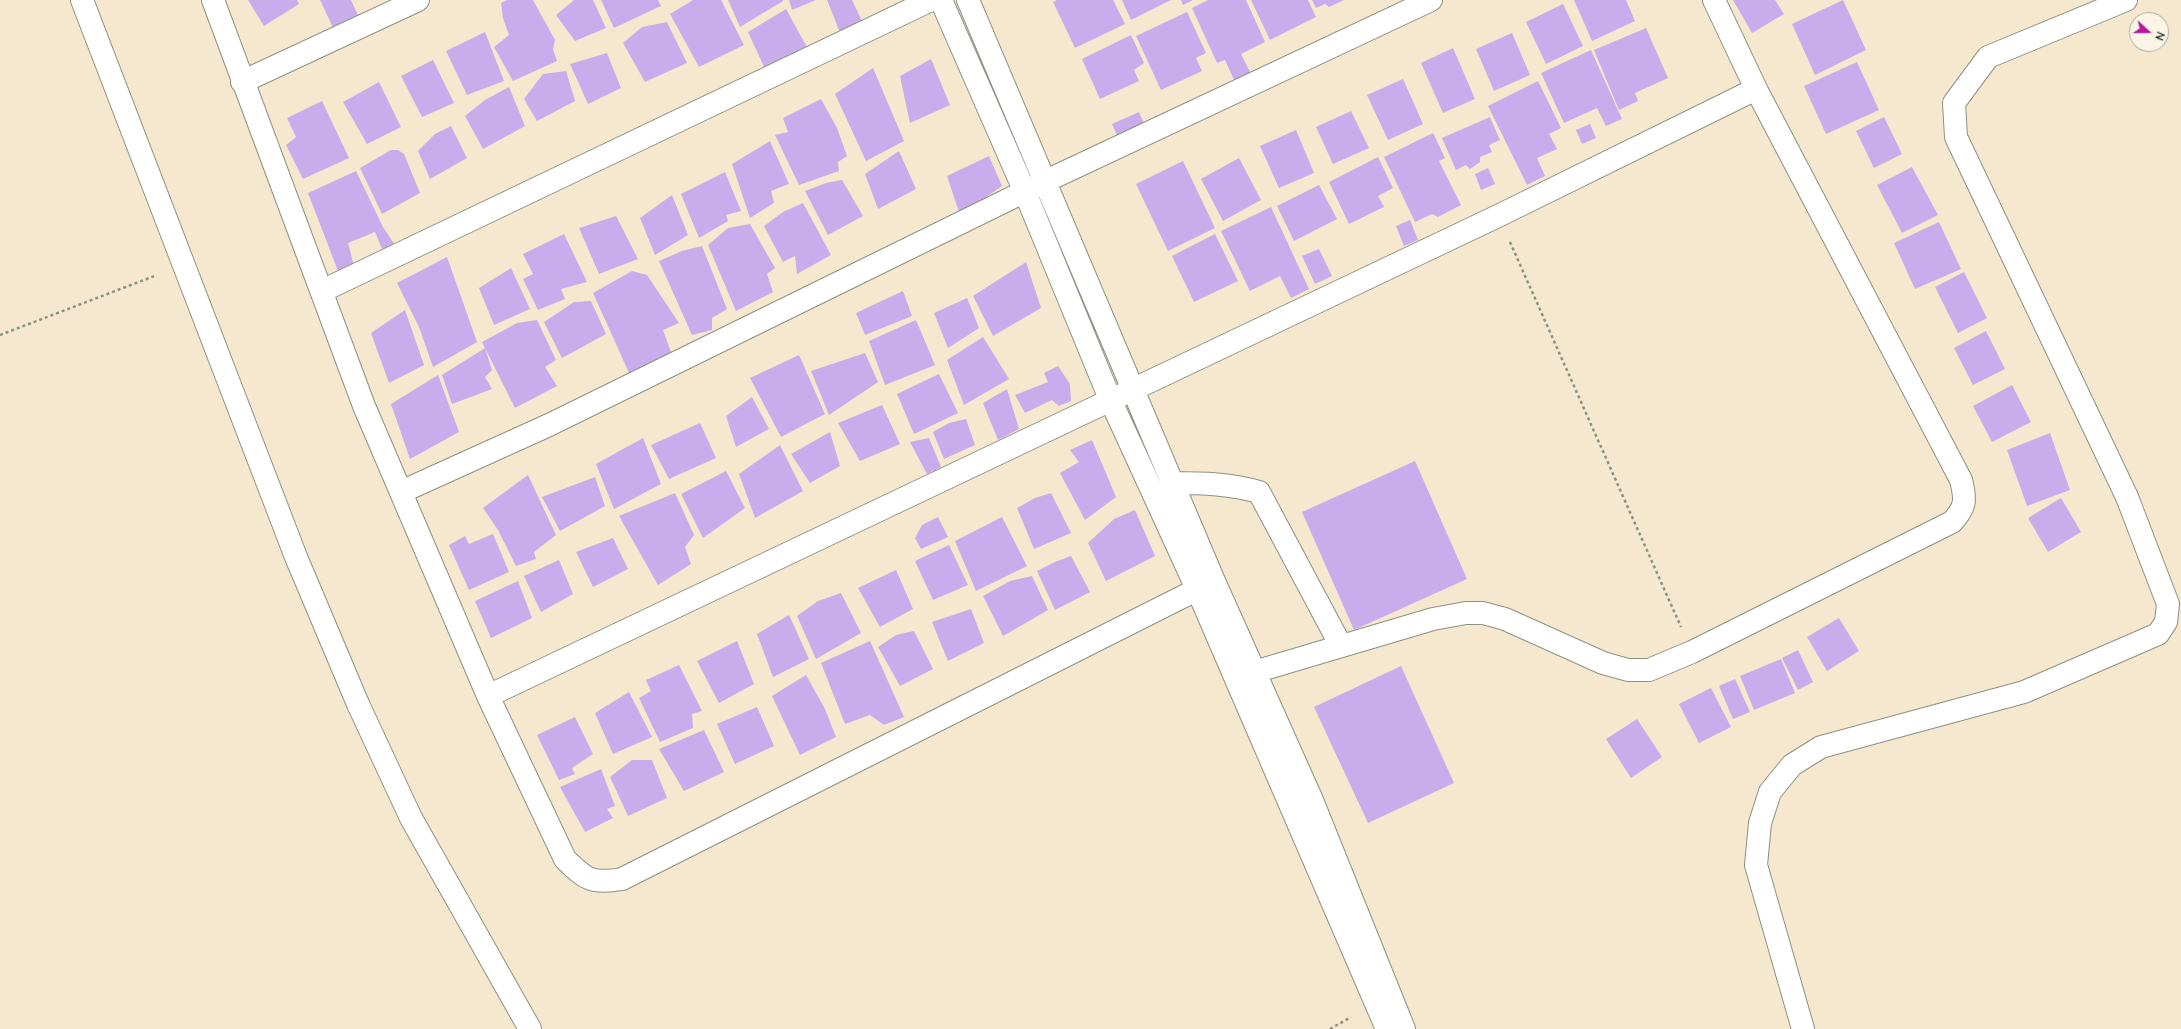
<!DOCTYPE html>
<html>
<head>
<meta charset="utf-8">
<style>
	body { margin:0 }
	#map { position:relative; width:2181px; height:1029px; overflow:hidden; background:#f6e8cf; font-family:"Architects Daughter",sans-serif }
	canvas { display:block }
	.north { position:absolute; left:2129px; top:12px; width:40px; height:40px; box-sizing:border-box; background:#fcf5e5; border:1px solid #a4ab9e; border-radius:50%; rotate:111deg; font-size:11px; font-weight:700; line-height:16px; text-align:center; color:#1f3d34 }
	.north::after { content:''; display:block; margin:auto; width:14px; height:18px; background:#b5179e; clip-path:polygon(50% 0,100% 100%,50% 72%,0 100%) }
</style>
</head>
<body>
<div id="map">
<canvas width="2181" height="1029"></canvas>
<div class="north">N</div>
</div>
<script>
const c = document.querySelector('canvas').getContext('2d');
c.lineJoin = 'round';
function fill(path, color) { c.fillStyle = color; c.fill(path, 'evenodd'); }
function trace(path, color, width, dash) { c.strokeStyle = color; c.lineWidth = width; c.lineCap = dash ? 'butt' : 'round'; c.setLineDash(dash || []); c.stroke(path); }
const building = new Path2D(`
	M248 0H297L299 4 264 26Z
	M320 0H351L360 20 335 32Z
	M507 0H533L555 40 553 49 557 61 513 81 494 47 509 35 503 18 501 3Z
	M574 0H593L606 28 575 41 556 15Z
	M601 0H658L661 6 614 28Z
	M693 0H721L744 45 699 67 670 14Z
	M728 0H783V1L740 27Z
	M789 0H816L792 10Z
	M827 0H852L863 23 841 35Z
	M1057 0H1113L1125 24 1075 48 1053 2Z
	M1122 0H1171L1131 20Z
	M1181 0H1193L1183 5Z
	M1208 0H1246L1265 42 1241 54 1251 74 1235 82 1225 60 1217 63 1192 8Z
	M1251 0H1308L1316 17 1270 40Z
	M1312 0H1344L1329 7 1325 4 1316 8Z
	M1574 0H1626L1635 21 1592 41Z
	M1733 0H1775L1784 14 1752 33Z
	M1843 0 1866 50 1815 75 1792 24Z
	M1563 4 1583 46 1546 64 1526 22Z
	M786 9 808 49 766 71 748 32Z
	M1187 12 1206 53 1196 58 1202 71 1161 90 1136 36Z
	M667 22 687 63 645 82 623 43 642 27Z
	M1646 28 1668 78 1635 93 1638 101 1619 110 1594 50Z
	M485 32 504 81 467 95 446 51Z
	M1512 33 1530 75 1494 91 1476 49Z
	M1131 35 1144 63 1134 70 1139 81 1100 99 1082 59Z
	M1453 48 1475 99 1443 113 1421 63Z
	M1591 50 1622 119 1606 126 1597 108 1564 123 1541 73Z
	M607 53 621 88 588 104 570 64Z
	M931 59 950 105 910 123 900 76Z
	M433 60 454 103 422 117 401 76Z
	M1857 62 1879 110 1826 134 1804 86Z
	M873 68 904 141 866 161 835 94Z
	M566 71 575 101 537 121 524 99 543 74Z
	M1403 79 1423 124 1388 140 1367 95Z
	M1538 81 1561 128 1549 134 1557 149 1537 158 1545 176 1527 185 1488 106Z
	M379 82 401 127 367 144 343 102Z
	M509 87 525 126 483 149 465 116 485 100Z
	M821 99 837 128 847 156 838 162 839 171 799 185 775 135 788 132 783 118Z
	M322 101 349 158 303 179 286 145 296 137 287 118Z
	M1351 111 1369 148 1333 164 1316 127Z
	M1139 112 1146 128 1119 140 1112 124Z
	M1490 117 1500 140 1489 145 1492 152 1480 157V162L1470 169 1466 165 1456 170 1442 138Z
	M1884 117 1902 154 1874 168 1856 131Z
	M1590 124 1596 138 1582 144 1576 130Z
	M451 126 467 158 430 179 418 151 435 134Z
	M1296 130 1314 173 1279 188 1260 146Z
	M1433 133 1445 158 1439 161 1461 205 1438 217 1432 214 1415 222 1384 157Z
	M770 141 789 184 771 191 774 203 750 218 732 164Z
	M391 150H398L404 154 420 193 382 214 360 168Z
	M899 151 916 189 878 209 865 174Z
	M989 156 1002 186 960 215 947 176Z
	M1378 157 1393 188 1378 196 1384 207 1349 224 1329 182Z
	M1239 158 1261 200 1223 221 1201 179Z
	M1183 161 1215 228 1168 251 1136 184Z
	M1912 167 1938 215 1902 233 1877 185Z
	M1488 168 1495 184 1481 190 1475 174Z
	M356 171 383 227 395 245 382 249 375 232 348 243 354 266 338 271 308 193Z
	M725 172 741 211 726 215 728 221 699 238 681 194Z
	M842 180 863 216 828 235 805 191 826 183Z
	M1319 185 1337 219 1294 241 1277 206Z
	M672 195 688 235 655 255 640 218Z
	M803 203 831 255 797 274 795 256 783 262 764 226 783 212Z
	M1271 207 1309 289 1291 298 1280 276 1250 291 1221 231Z
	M616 216 638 259 599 274 579 228Z
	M1410 220 1418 240 1404 246 1396 226Z
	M1939 222 1961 269 1915 289 1894 243Z
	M750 224 775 268 767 274 773 292 736 311 708 245 728 228Z
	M564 234 587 282 561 289 565 299 538 310 523 279 533 274 523 254Z
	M1215 234 1238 281 1194 302 1172 256Z
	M702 246 727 309 712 318V330L692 335 659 261 682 251Z
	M1319 249 1332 276 1315 284 1302 256Z
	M447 257 477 342 433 367 419 327 397 283Z
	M1026 262 1041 308 993 336 973 296Z
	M511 268 530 309 494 325 479 288Z
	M632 271 647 275 679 323 663 330 671 352 630 375 593 293Z
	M1964 272 1987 318 1958 333 1935 287Z
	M903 291 912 316 865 335 856 313Z
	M967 298 979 328 948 348 934 313Z
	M591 301 606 334 562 358 544 322 574 302Z
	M405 310 424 365 389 383 371 333Z
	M537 320 556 360 545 367 557 386 515 408 482 342 517 323Z
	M916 320 935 365 885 385 869 341Z
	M1986 331 2005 369 1973 385 1954 348Z
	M983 337 1009 379 964 405 947 360Z
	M485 348 492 370 485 377 492 389 452 404 442 375Z
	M865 353 878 382 829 415 811 371Z
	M799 355 825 414 781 437 750 378Z
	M1058 366 1070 384 1071 401 1059 406 1052 400 1025 413 1015 395 1048 382 1044 373Z
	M939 374 958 413 914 434 897 394Z
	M438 375 459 432 410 459 391 404Z
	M2012 385 2031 422 1992 442 1973 406Z
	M1007 389 1019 429 998 440 983 403Z
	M752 397 769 429 736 447 726 416Z
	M882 405 900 444 860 461 838 423Z
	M966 419 975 445 944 459 933 432 949 423Z
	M700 423 716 458 669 479 651 445Z
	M830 432 840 466 810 483 791 454Z
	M2050 433 2070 490 2027 506 2007 450Z
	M643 438 661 484 614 509 596 464Z
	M929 438 941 467 927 474 910 442Z
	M1092 440 1116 497 1085 520 1060 473 1079 462 1070 450Z
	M780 445 803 491 755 518 739 474Z
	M1415 461 1467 579 1354 630 1302 512Z
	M726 471 745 508 703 538 681 494Z
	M528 475 556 535 534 552 536 559 516 566 498 530 483 508Z
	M595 477 605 506 560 531 542 497Z
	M675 493 694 535 685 547 691 564 658 585 619 516Z
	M1051 493 1071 533 1034 549 1017 508 1035 498Z
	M2061 498 2081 532 2048 552 2028 518Z
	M1135 510 1155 556 1106 581 1088 543 1114 519Z
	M938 517 948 537 921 549 915 538 922 525Z
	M1002 517 1027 566 976 591 955 541Z
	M493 534 509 572 469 590 449 545 465 536 469 544Z
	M613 538 628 569 593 587 576 552Z
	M949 545 968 585 933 600 915 561Z
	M1071 556 1090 592 1055 610 1037 571 1055 562Z
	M559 560 573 594 541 612 524 576Z
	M896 570 913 609 880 627 858 588Z
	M1032 576 1048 610 1003 636 983 596 1010 581Z
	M518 581 532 618 491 638 475 601Z
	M841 593 861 633 816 659 797 616 818 601Z
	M971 609 984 643 948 661 932 622Z
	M789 615 809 659 773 677 757 634Z
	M1839 618 1859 651 1827 671 1807 637Z
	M914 631 933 669 900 686 878 647 896 635Z
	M737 641 754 684 719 703 697 661Z
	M870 641 904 717 884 725 870 715 845 724 821 663Z
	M1798 650 1813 682 1798 690 1782 658Z
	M1781 659 1795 693 1754 710 1740 676Z
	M679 665 702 711 692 714 693 728 660 742 639 698 651 691 646 680Z
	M1401 666 1454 783 1368 823 1314 707Z
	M806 675 825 709 836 737 800 755 772 696Z
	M1735 679 1750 712 1733 719 1719 686Z
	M1711 688 1731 727 1699 743 1679 704Z
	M629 692 652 737 613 754 595 713Z
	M757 707 774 746 735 764 717 724Z
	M575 717 593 754 572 768 575 774 559 780 537 735Z
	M1637 719 1662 757 1631 778 1606 739Z
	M704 730 724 772 684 791 659 749Z
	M632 760H652L667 798 628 816 610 777Z
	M601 769 615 806 607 809 613 818 585 832 560 787Z`);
const path = new Path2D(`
	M1510 242 1681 627
	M0 335 157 275
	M1330 1029 1351 1017`);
const minor = new Path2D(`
	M82 0 296 557 358 704 411 818 530 1029
	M213 0 364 406 488 696 565 859C586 880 592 884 622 879L1214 581
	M941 0 1025 192 1110 399 1197 589 1387 1029
	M968 0 1214 581 1312 800 1404 1029
	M242 82 418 0
	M322 291 931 0
	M1174 483C1203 483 1231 484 1259 492L1341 646
	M401 492 549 425 1046 181 1431 0
	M1254 672 1433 619 1466 613H1483L1505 619 1603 663 1628 670H1649L1692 652 1952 522C1966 507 1966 500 1961 480L1756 89 1714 0
	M488 696 1498 216 1756 89
	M1803 1029 1756 865 1760 823 1770 792 1792 765 1821 747 2024 692 2158 634 2166 622 2168 604 2127 497 1956 137 1954 103 1988 57 2126 0`);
fill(building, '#c9acec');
trace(minor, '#8a9282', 24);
trace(path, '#8a9282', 2.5, [3, 3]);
trace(minor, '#fff', 22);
</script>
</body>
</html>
